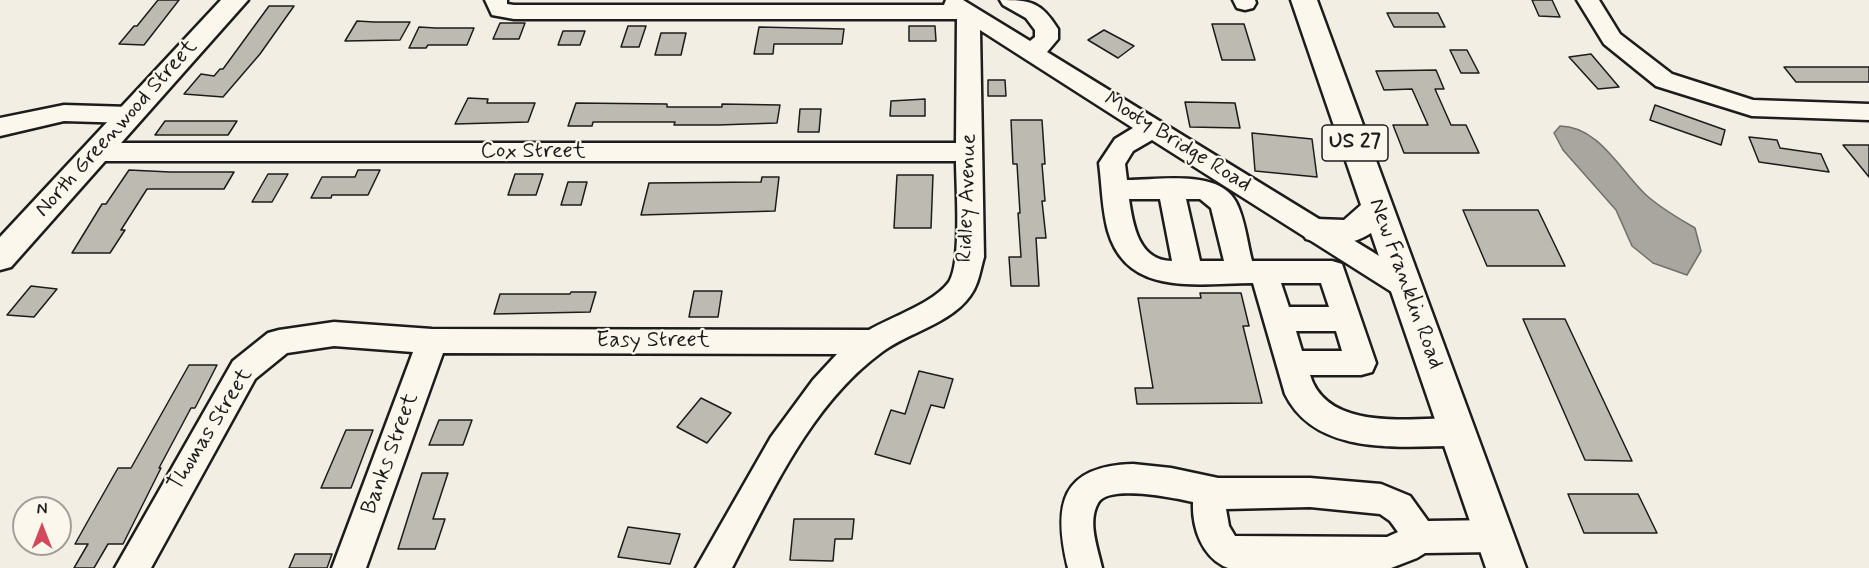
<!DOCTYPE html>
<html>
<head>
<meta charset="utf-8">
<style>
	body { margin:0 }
	#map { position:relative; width:1869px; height:568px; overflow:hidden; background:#f2eee4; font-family:Mynerve,sans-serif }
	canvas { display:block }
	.north { position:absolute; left:12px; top:496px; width:60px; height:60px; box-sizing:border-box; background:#fbf7ec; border:2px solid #a29f99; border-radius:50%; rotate:0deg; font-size:16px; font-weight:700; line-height:24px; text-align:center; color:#1c1c1c }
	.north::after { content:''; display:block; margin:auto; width:21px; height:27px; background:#d1495b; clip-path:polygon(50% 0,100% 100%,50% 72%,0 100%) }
</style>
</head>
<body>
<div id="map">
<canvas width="1869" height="568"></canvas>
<div class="north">N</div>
</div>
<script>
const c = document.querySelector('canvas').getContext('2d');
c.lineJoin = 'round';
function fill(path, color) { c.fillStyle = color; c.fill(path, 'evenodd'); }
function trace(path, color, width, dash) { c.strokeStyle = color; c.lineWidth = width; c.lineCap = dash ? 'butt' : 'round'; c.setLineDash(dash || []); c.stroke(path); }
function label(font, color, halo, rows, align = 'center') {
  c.font = font + ' Mynerve,sans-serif'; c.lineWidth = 4.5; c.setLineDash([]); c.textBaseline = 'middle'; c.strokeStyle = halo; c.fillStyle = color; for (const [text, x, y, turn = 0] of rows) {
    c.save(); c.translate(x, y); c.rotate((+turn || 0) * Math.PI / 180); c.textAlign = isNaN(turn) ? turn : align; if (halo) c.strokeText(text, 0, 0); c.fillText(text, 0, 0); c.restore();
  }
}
const water = new Path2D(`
	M1560 126C1598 126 1620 170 1645 194 1660 208 1678 218 1695 228L1701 251 1687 275 1653 263 1632 246 1616 210 1563 150 1554 133Z`);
const building = new Path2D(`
	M158 0H179L144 45 119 44 134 26H137Z
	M1532 0H1552L1560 17 1539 16Z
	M269 6H294L260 54 223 97 184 94 201 74 214 76 220 69H223Z
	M1387 13H1438L1445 27H1394Z
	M357 21 374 22H410L400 40 345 41Z
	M500 23H525L519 39H493Z
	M1212 24H1244L1255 60H1222Z
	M628 26H646L639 47H621Z
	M909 26H935L936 41H909Z
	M419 27 436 28H474L467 45H428L426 48H409Z
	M759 27 844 29 842 44H774L773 54H754Z
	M1104 30 1134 46 1118 58 1088 40Z
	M563 31H585L580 45H558Z
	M661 33H686L681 55H655Z
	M1450 50H1467L1479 73H1461Z
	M1591 54 1619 87 1598 89 1569 57Z
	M1784 67H1869V82H1796Z
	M1436 70 1444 89H1435L1451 125H1466L1479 153H1404L1393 125H1428L1412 89 1384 90 1376 71Z
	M988 80H1005L1006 96H988Z
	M468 98 488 99 487 103H535L528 122 455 124Z
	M925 99V116H890L891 101Z
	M1185 102 1235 103 1240 128 1190 127Z
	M576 103 667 104V107H722V104L780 105 777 123 718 125H674L675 122H593L592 126H568Z
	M1655 105 1725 130 1721 145 1650 120Z
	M800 109H821L819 132H798Z
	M1011 120H1042L1045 164H1042L1045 201H1042L1046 238H1036L1039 286H1011L1009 257H1021L1018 213H1020L1017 164H1013Z
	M165 121H237L228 135H155Z
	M1252 133 1312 139 1317 177 1255 171Z
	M1749 137 1777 140 1780 148 1821 154 1829 172 1759 162Z
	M1843 145H1869V177Z
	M129 170 170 172H234L224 189H147L121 230H125L110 253H72L102 204H106Z
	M358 170H380L368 195H332L331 198H311L322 177H355Z
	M268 174H288L272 202H252Z
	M515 174H543L536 195H508Z
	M897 175H933L931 228H894Z
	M762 177H779L775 211 641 215 649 183 761 182Z
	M568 182H587L581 205H561Z
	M1463 210H1538L1565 266H1487Z
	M31 286 57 289 34 317 7 315Z
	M694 291H722L718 317H689Z
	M571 292H596L590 312 494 314 500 294H570Z
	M1200 293H1241L1249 326H1243L1262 403 1137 404 1135 388H1153L1138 298H1201Z
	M1523 319H1565L1632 461 1585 460Z
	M189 365H217L195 408H191L159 468H161L123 544H108L94 568H74L88 544H75L89 519 118 468H131Z
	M919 371 953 379 944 408 931 405 910 464 875 454 891 410 905 414Z
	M701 398 731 413 707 443 677 427Z
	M439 420H472L463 445H429Z
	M346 430H373L351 488H321Z
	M422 473H448L433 519H445L435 549H398Z
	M1568 494H1638L1657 533H1584Z
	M794 519H854L852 539H835L833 561 790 560Z
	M628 527 680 534 670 564 618 557Z
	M295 554H332L327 568H289Z`);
const minor = new Path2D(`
	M485 0H507V4L514 5H944L946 0H963L1030 41 1035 37V30L1026 18 1003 5 1000 0C1031 0 1041 2 1058 29V39L1047 52 1415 278 1419 286 1415 294 1405 297 1395 294 1152 140 1133 151 1125 164 1127 180C1159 180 1219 169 1236 202 1245 219 1247 242 1252 261H1332L1342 264 1376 363 1372 372 1361 375H1310C1327 432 1412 418 1458 418L1469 422 1474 432 1469 442 1458 446C1400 446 1316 457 1285 394L1253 283C1199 283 1127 298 1108 231 1102 209 1102 186 1099 163L1115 139 1133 128 980 30 984 257C980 270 979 284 970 296 950 324 909 332 882 352 811 404 772 492 732 568H696L771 437 813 380 837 354 443 353 366 568H332L413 352 334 346 287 353 255 379 151 568H115L233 361 268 333 279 330 334 322 432 329 869 330C891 317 934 303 949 282 962 262 956 187 956 161H96L87 158 83 152 87 146 96 143H956L957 19H514L492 15ZM1129 199H1160L1172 261C1139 261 1133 226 1129 199ZM1186 199H1200L1211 208 1224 261H1200ZM1281 283H1321L1329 307H1289ZM1296 331H1336L1342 351H1302Z
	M1233 0H1255L1256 3 1253 8 1245 10 1237 8Z
	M1577 0H1599L1620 34 1672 74 1753 100 1869 104V120L1752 116 1656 86 1604 44Z
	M64 105 130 107 139 109 142 115 139 121 130 123 64 121 0 136V118Z
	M1133 464 1171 468 1218 478H1310L1381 484 1410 496 1428 521 1495 520 1507 525 1512 536 1507 547 1495 552 1425 553 1417 558 1391 568H1228C1202 558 1192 528 1193 502 1175 498 1108 484 1098 503 1087 522 1098 549 1102 568H1068C1053 505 1060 466 1133 464ZM1310 507 1380 514 1390 521 1398 532 1387 537 1235 536 1229 526 1226 509Z`);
const major = new Path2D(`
	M221 0H248L11 267 0 270V237Z`);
const highway = new Path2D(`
	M1291 0H1317L1526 568H1486L1371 233C1352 246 1327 246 1306 239L1301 231 1306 223 1317 219 1344 220 1361 205Z`);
const shields = [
	[1355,143,66]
];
const shieldNames = [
	["US 27",1355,143]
];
const streetNames = [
	["North Greenwood Street",117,129,-48],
	["Mooty Bridge Road",1177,143,32],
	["Cox Street",533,152],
	["Ridley Avenue",968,198,-88],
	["New Franklin Road",1405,284,70],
	["Easy Street",653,341],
	["Thomas Street",211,430,-58],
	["Banks Street",391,454,-70]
];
fill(water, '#a9a6a0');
trace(water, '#716f6b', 1.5);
fill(building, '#bdbab1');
trace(building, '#1c1c1c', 1.5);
trace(minor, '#1c1c1c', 5);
trace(major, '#1c1c1c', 5);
trace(highway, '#1c1c1c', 5);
fill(minor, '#fbf7ec');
fill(major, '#fbf7ec');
fill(highway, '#fbf7ec');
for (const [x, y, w] of shields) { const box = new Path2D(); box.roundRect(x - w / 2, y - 18, w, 36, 4.5); c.fillStyle = '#fbf7ec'; c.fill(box); trace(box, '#1c1c1c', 1.5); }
label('bold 21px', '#1c1c1c', null, shieldNames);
label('22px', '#1c1c1c', '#fbf7ec', streetNames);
</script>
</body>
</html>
